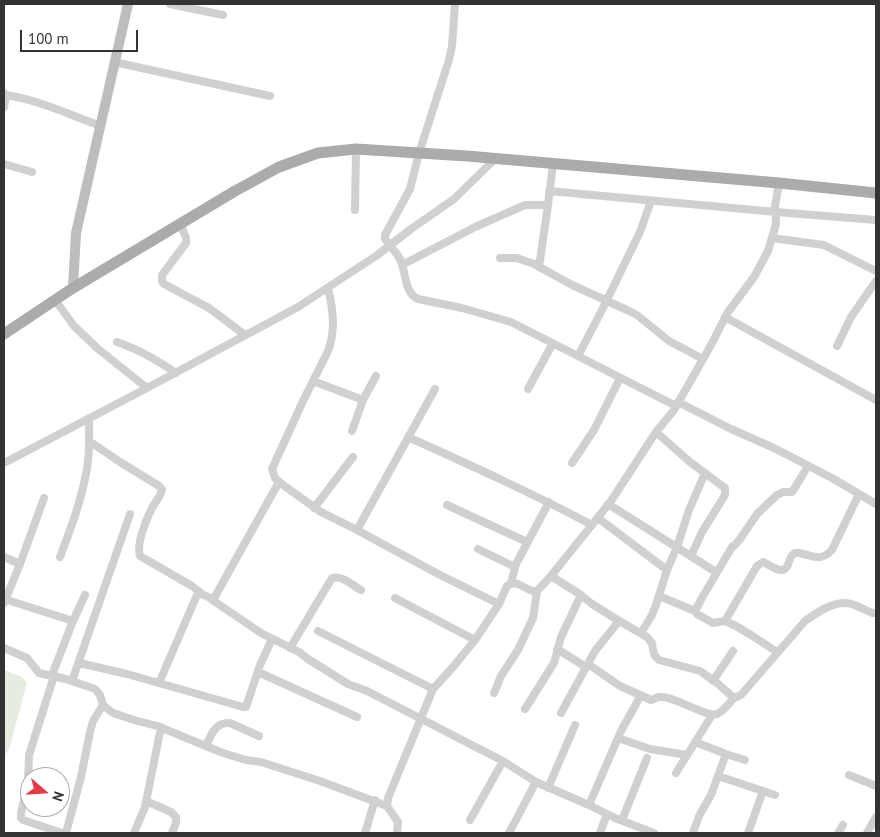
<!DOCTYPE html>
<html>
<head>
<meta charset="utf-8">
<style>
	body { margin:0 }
	#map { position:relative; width:880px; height:837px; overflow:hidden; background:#fff; font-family:"PT Sans",sans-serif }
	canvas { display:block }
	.frame { position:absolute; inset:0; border:5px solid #333; pointer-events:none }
	.north { position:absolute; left:20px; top:767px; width:50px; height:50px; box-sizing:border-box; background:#fff; border:1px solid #adadad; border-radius:50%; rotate:109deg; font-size:14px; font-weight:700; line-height:20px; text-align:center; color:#333 }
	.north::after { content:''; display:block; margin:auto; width:18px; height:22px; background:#e63946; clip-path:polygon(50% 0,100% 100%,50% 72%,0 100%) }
	.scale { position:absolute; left:20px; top:30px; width:118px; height:22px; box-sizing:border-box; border:2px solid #333; border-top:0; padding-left:6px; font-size:15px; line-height:18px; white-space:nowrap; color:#333; -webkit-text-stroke:4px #fff; paint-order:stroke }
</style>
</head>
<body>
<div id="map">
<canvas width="880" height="837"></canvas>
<div class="frame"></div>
<div class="north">N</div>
<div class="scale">100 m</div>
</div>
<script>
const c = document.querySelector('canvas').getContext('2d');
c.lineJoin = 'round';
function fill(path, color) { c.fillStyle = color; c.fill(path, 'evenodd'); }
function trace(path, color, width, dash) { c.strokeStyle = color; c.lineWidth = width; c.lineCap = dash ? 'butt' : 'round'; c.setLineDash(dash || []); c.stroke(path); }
const green = new Path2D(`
	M4 670 22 677 27 683 9 749 4 756Z`);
const street = new Path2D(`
	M170 4 223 15
	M455 4 452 46 449 60 419 153 410 189 385 235V239C390 246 396 252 400 259 406 271 404 293 418 299L462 308 511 322 676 406
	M114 62 270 96
	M4 93 6 95 4 107
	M6 95C39 100 70 115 101 126
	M4 164 32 172
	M549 191 776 212 876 220
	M355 210 356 149
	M180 223 186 238V243L162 275V281L164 284 209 308 245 335
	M772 238 824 245 876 271
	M500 258H517L534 264 572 285 627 310 637 315 669 341 703 359
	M402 265 475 227 525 205H548
	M539 267 548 205 553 163
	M328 288C333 309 336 331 328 351L303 401 272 469 275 478 283 485 321 512 357 530 438 574 499 604
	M55 300 74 326 97 348 147 388
	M725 317 876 400
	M117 342C138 349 157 360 176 373
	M837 346 851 317 876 281
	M578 356 602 310 640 232 651 201
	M313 381 363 400
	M528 389 553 343
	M678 402 731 429 774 448 832 478 876 504
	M352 431 363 400 376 376
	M656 432 690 462 725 488V495L702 532 691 556
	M408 437C470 465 532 493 592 525
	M89 441 120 462 159 486 162 489C161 497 154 503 151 510 146 520 136 545 140 556L192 586 202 594
	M4 463 147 388 298 307 376 256 411 229 454 199 496 158
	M572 463 594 430 620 378
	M608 504 716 572
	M447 505 527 542
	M314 508 353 457
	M598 518 667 570 677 547 689 510 705 473
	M357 530 435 389
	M478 549 515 567
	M4 557 20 564
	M60 557C71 528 82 499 87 468 90 452 89 435 89 418
	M551 576 581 595 592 604 616 619 647 637 652 643 653 650 655 656 659 660 700 671 717 683 734 698 741 695 805 621C816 613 832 602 846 603 855 604 865 610 873 613H876
	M511 583 516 564 549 502
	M659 596 695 611
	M395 598 475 640
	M4 599 73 621
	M213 600 279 482
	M4 603 20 564 44 498
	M725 621 757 566 763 562C768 564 775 570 781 570 791 570 787 556 795 553 798 552 800 553 803 554 816 557 821 561 832 550L859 494
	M318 631 433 689
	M641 633 652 615 656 605 667 570
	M4 648 27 658 39 673 66 679 95 689 100 695 103 705 113 713 134 720 157 726 223 753 246 760 261 762 320 781 387 806
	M290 648 332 578C342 575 352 585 361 590
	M557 649 586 667
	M777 652 751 635 736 626 725 621 713 623 697 614 695 611 703 596 732 547 736 544 740 539 757 514 777 495 783 492H792L796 486 808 466
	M79 663 127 674 243 707H246L260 665 272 639
	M588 664 620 686 651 700C655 699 658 696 662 697 676 697 708 718 717 714 724 711 729 703 734 698
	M258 672 357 717
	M52 675 73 621 85 595
	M54 676 29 755 28 783 21 813V818L23 820 62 833
	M72 681 130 514
	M713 681 733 651
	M159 683 197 595 202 594 208 597 261 633 299 652 308 659 348 684 367 691 503 761 536 782 589 805 615 818 654 833
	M494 693 501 676 518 650 533 618 537 591
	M525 709 554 663 561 637 581 595
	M561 713 595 651 619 621
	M618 738 650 749 687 755
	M695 742 726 754 745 760
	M206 746C211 735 215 722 230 723L259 736
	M676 773 712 715
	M849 775 876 786
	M718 776 775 795
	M548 788 575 725
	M146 801 171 812 176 817V823L172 833
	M589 805 621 731 641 695
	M470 820 503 761
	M622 820 647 758
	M66 833 81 777 90 732 93 721 103 705
	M134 833 145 807 161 727
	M365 833 375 800
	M397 833 398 822 387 806 388 798 433 689 453 667 475 640 499 604 507 586 511 583 518 584 532 591H537L551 576 611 501 656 432 674 410 711 345 728 312 754 277 768 251 776 224 775 206 779 183
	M509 833 536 782
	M600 833 607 814
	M693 833 699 816 711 795 726 754
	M748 833 763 791
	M838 833 843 825
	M867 833 876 817`);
const secondary = new Path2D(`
	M73 288 76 233 128 4`);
const primary = new Path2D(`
	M4 334 73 288 235 191 279 167 318 153 356 149 467 156 779 183 876 193`);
fill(green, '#e6ecdf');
trace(street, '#d0d0d0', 8);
trace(secondary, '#bdbdbd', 10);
trace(primary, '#ababab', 11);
</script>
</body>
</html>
